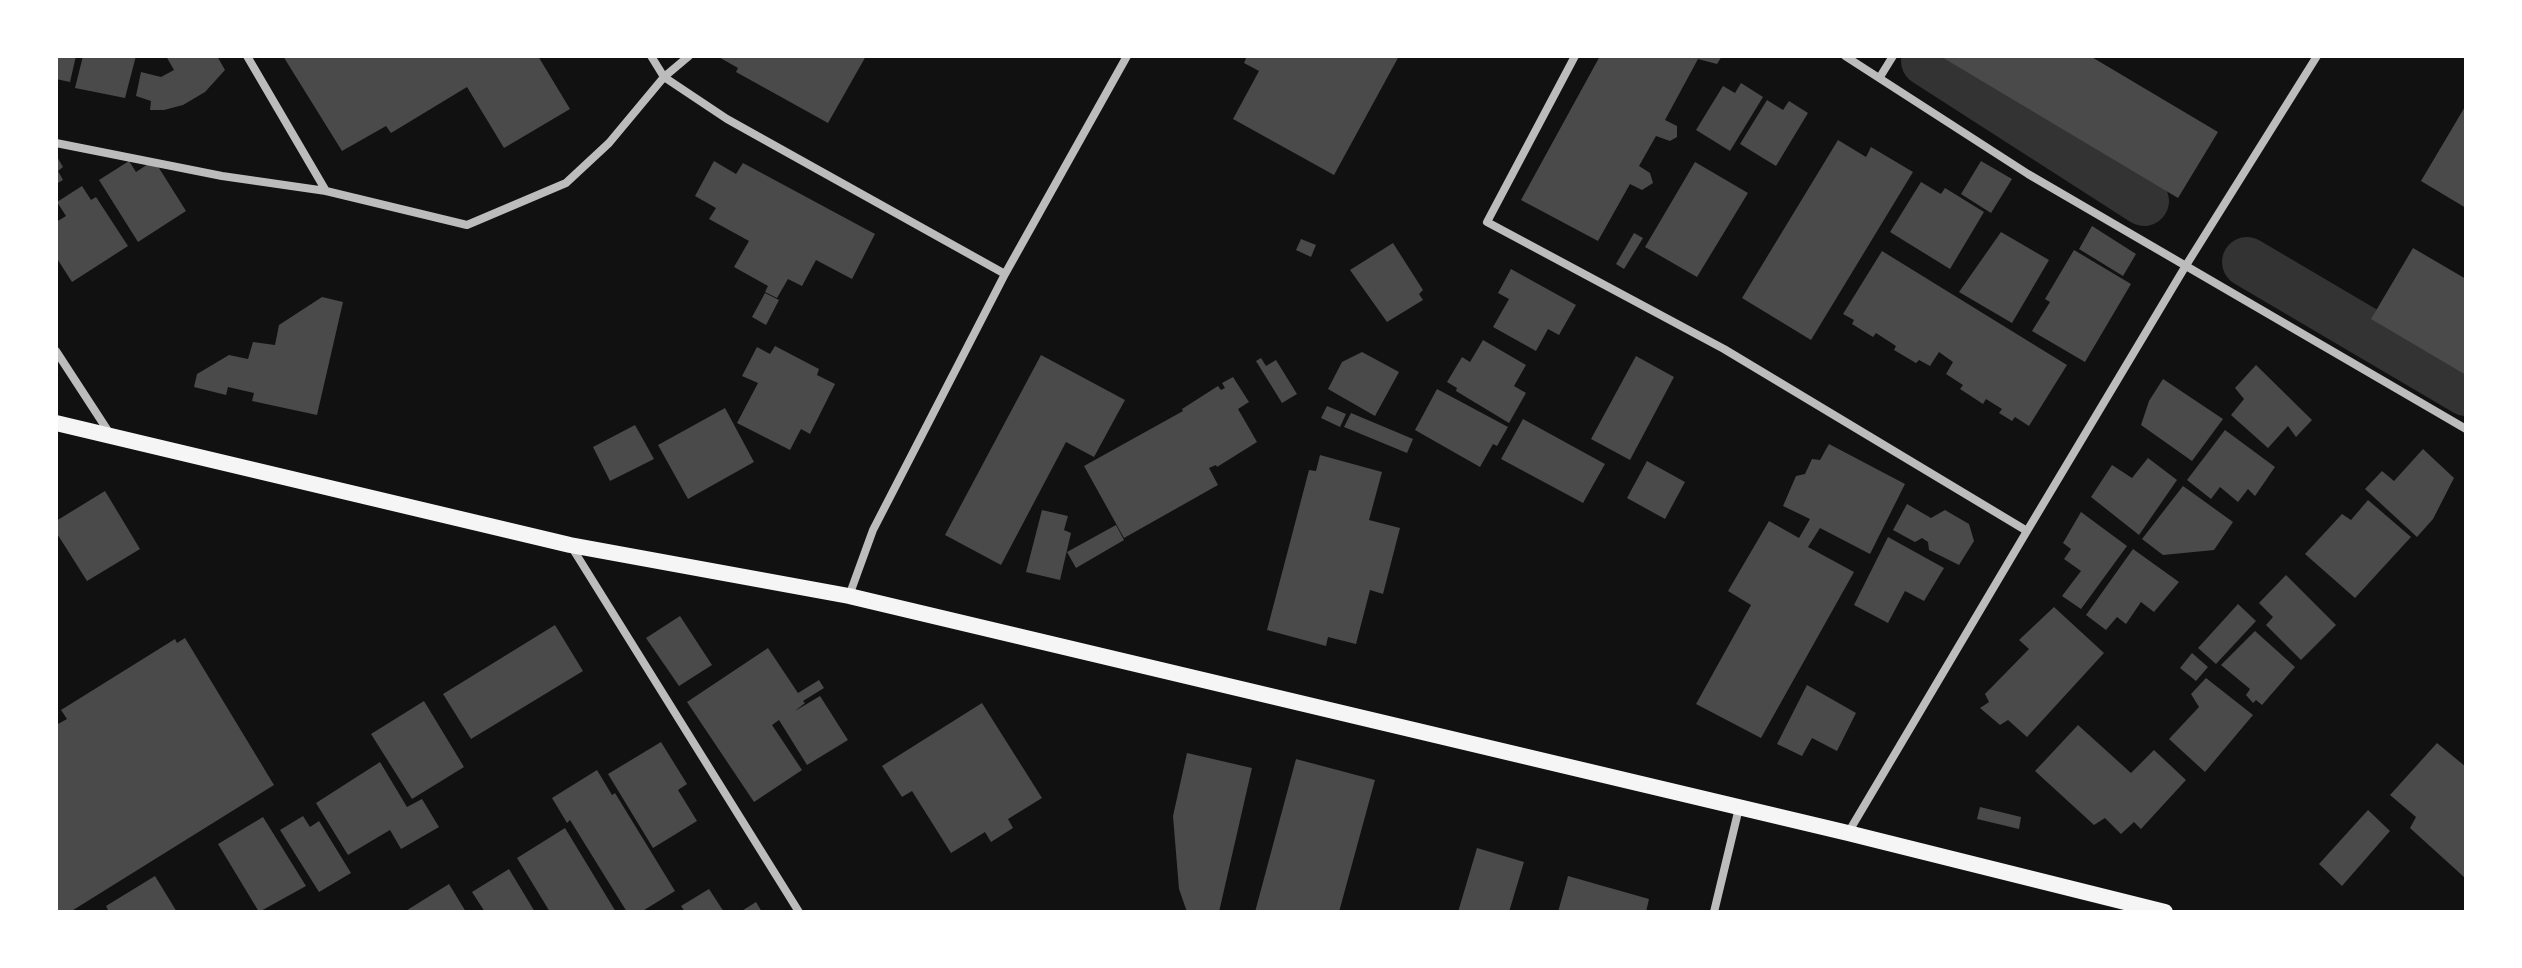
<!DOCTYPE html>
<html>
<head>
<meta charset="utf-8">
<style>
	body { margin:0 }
	#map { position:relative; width:2522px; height:968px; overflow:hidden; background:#111; font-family:"Noto Sans",sans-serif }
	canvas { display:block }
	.frame { position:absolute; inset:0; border:58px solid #fff; pointer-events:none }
</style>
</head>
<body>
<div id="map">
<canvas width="2522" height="968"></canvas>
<div class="frame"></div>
</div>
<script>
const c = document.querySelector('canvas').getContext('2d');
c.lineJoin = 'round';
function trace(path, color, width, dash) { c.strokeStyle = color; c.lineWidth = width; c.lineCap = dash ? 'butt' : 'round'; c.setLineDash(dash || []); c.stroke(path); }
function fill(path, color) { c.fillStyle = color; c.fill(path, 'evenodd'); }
const canal = new Path2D(`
	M1926 61 2144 201
	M2247 262 2466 391`);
const building = new Path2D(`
	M56 56H76L70 82 56 79Z
	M83 56H136L125 98 75 88Z
	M166 56H217L225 70 205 92 183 105 164 110H150L151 101 136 96 141 72 161 77 174 70Z
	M283 56H538L570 109 504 148 467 87 391 133 386 126 342 151Z
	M717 56H866L828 123 736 72 738 68Z
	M1247 56H1399L1334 175 1233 119 1259 71 1244 63Z
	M1600 56H1722L1717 64 1698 59 1665 120 1677 126V137L1670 141 1656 136 1639 166 1650 173 1653 183 1642 190 1630 184 1598 241 1521 200Z
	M1940 56H2090L2218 132 2178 198Z
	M1741 83 1763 97 1730 151 1696 130 1723 86 1735 93Z
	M1767 100 1783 110 1789 101 1808 113 1776 166 1740 144Z
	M2466 105V208L2421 181Z
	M1838 140 1866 157 1871 147 1913 172 1811 340 1742 298Z
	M56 155 63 167 58 171 63 180 56 184Z
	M154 160 186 211 138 242 99 180 129 161 136 172Z
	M714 161 736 174 743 163 875 234 852 279 816 260 802 286 788 279 777 298 765 292 768 286 734 267 749 241 709 219 716 208 695 196Z
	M1981 161 2012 179 1991 213 1961 194Z
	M1695 162 1748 193 1697 277 1645 247Z
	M1921 182 1941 194 1945 188 1984 212 1950 269 1890 232Z
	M82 186 91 200 96 197 128 246 72 282 56 257V222L66 216 57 202Z
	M2092 226 2136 254 2123 276 2079 249Z
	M2001 232 2049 260 2012 323 1959 292Z
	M1634 233 1643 238 1624 269 1616 264Z
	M1301 239 1316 245 1311 257 1296 250Z
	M1393 243 1423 290 1419 294 1423 300 1387 322 1350 270Z
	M2413 248 2466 279V375L2371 319Z
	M2074 250 2131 284 2085 362 2032 331 2050 302 2045 299Z
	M1882 251 2067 365 2029 426 2015 417 2012 421 1999 413 2002 409 1986 399 1983 404 1960 389 1963 385 1946 374 1953 362 1939 352 1930 366 1919 360 1916 363 1894 350 1896 346 1876 333 1873 337 1852 324 1854 320 1843 314Z
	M1511 269 1576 305 1559 335 1548 329 1536 351 1493 327 1509 299 1498 293Z
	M765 293 779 300 766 325 752 317Z
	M322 297 343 302 317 415 252 401 254 393 228 387 226 395 194 387 197 374 229 355 248 359 253 342 275 345 279 325Z
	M1483 340 1526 365 1514 386 1526 393 1509 423 1456 391 1457 388 1447 382 1462 357 1470 362Z
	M775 346 819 369 817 375 835 384 810 434 801 429 790 450 737 423 758 383 742 376 757 347 770 354Z
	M1362 352 1399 372 1375 416 1328 389 1342 362Z
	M1041 355 1125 400 1094 457 1066 442 1001 565 945 535Z
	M1636 356 1674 377 1630 460 1591 439Z
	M1261 358 1266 366 1276 360 1297 394 1282 403 1256 361Z
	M2256 365 2312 420 2296 437 2288 426 2268 448 2231 415 2244 399 2235 388Z
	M1233 377 1249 402 1238 409 1257 442 1217 467 1216 465 1209 468 1218 485 1124 538 1084 466 1183 411 1182 409 1218 386 1221 390 1225 388 1222 383Z
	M2163 379 2223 419 2192 461 2141 425 2149 401Z
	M1437 389 1508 427 1497 446 1493 444 1480 467 1415 430Z
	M1327 406 1346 414 1340 427 1321 418Z
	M725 408 754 462 688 499 658 445Z
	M1351 413 1413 439 1407 453 1344 427Z
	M1523 419 1605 464 1583 503 1501 459Z
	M635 425 654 459 610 481 593 447Z
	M2225 430 2275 467 2255 496 2248 489 2238 502 2220 487 2211 499 2187 480Z
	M1829 444 1905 484 1870 554 1820 528 1808 547 1854 572 1761 738 1696 704 1751 605 1728 591 1769 521 1799 538 1810 519 1783 506 1796 476 1805 474 1812 459 1820 460Z
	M2423 449 2454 478 2433 519 2417 537 2365 489 2382 471 2394 481Z
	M1320 455 1382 472 1369 520 1400 528 1383 594 1370 590 1356 644 1328 637 1326 646 1267 630 1309 470 1316 471Z
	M2148 458 2177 480 2139 535 2091 497 2112 465 2132 478Z
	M1647 461 1685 482 1665 519 1627 498Z
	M2183 486 2233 522 2214 550 2163 555 2142 539Z
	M105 491 140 549 87 581 56 532V521Z
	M2368 500 2411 537 2355 598 2305 554 2342 514 2351 520Z
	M1907 504 1931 518 1945 510 1969 524 1974 541 1959 565 1929 550 1928 542 1922 538 1915 542 1893 530Z
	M1042 510 1068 516 1064 530 1071 533 1060 580 1026 572Z
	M2081 512 2127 546 2081 609 2062 596 2081 571 2064 559 2071 549 2063 543Z
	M1116 525 1124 540 1076 568 1067 552Z
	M1888 537 1944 568 1924 601 1905 591 1888 623 1854 605Z
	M2133 549 2179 582 2154 612 2141 602 2126 624 2117 617 2106 630 2086 615Z
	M2286 575 2336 625 2301 660 2266 625 2273 617 2259 603Z
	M2238 604 2256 621 2216 664 2198 648Z
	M2054 607 2104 653 2027 737 2008 720 2000 725 1980 708 1989 702 1985 694 2029 649 2019 640Z
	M680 616 712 665 679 686 646 638Z
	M555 625 583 671 471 739 443 694Z
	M2255 631 2295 667 2262 705 2256 700 2253 703 2246 695 2250 689 2221 665Z
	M185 638 274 785 70 912H56V725L67 719 61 710 175 639 177 643Z
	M768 648 798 693 819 680 824 688 803 701 805 703 795 711 820 696 848 740 807 765 779 720 772 725 802 770 754 802 687 702Z
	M2192 653 2208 667 2196 681 2180 668Z
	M2206 678 2253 715 2205 772 2169 739 2199 707 2191 694Z
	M1807 685 1856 713 1837 751 1812 738 1802 756 1777 744Z
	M424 701 464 767 412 799 371 734Z
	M982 703 1042 798 1008 819 1013 828 991 842 985 832 951 853 912 791 902 797 882 766Z
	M2078 725 2131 773 2154 750 2186 780 2141 829 2134 822 2121 834 2105 818 2094 825 2035 771Z
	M661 742 687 784 678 790 697 821 653 848 608 774Z
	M2437 743 2466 767V875L2464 877 2410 828 2416 817 2390 795Z
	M1187 753 1252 768 1219 912H1187L1179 889 1173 816Z
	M1296 759 1375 780 1339 912H1255Z
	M380 762 407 807 422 799 439 827 401 849 390 830 348 855 316 803Z
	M597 770 612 795 615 793 675 891 641 912H627L570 820 567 823 552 798Z
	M1980 807 2021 817 2019 829 1977 819Z
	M2368 810 2390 831 2342 886 2319 864Z
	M303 816 310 827 319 821 351 873 319 892 280 830Z
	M263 817 306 886 259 912 218 844Z
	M565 828 616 912H550L517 858Z
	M1477 848 1524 862 1509 912H1458Z
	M509 869 535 912H485L472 892Z
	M155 876 177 912H109L106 906Z
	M1568 876 1649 899 1646 912H1558Z
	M449 884 466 912H404Z
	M709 889 724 912H685L681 906Z
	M756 902 762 912H740Z`);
const minor = new Path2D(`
	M247 56 326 191
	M651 56 664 77 727 119 1005 274
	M1575 56 1487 222 1724 349 2027 531 2185 267 2317 56
	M1845 56 2028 174 2466 429
	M1880 77 1893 56
	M56 143 222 176 326 191 467 225 566 183 609 143 664 77 689 56
	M56 351 110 434
	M571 546 799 912
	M849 596 873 530 1005 274 1127 56
	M1848 833 2027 531
	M1714 912 1739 808`);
const secondary = new Path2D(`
	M56 423 570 545 849 596 1848 833 2165 912`);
trace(canal, '#333', 50);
fill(building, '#4a4a4a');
trace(minor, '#bcbcbc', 8);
trace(secondary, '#f5f5f5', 16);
</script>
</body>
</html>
